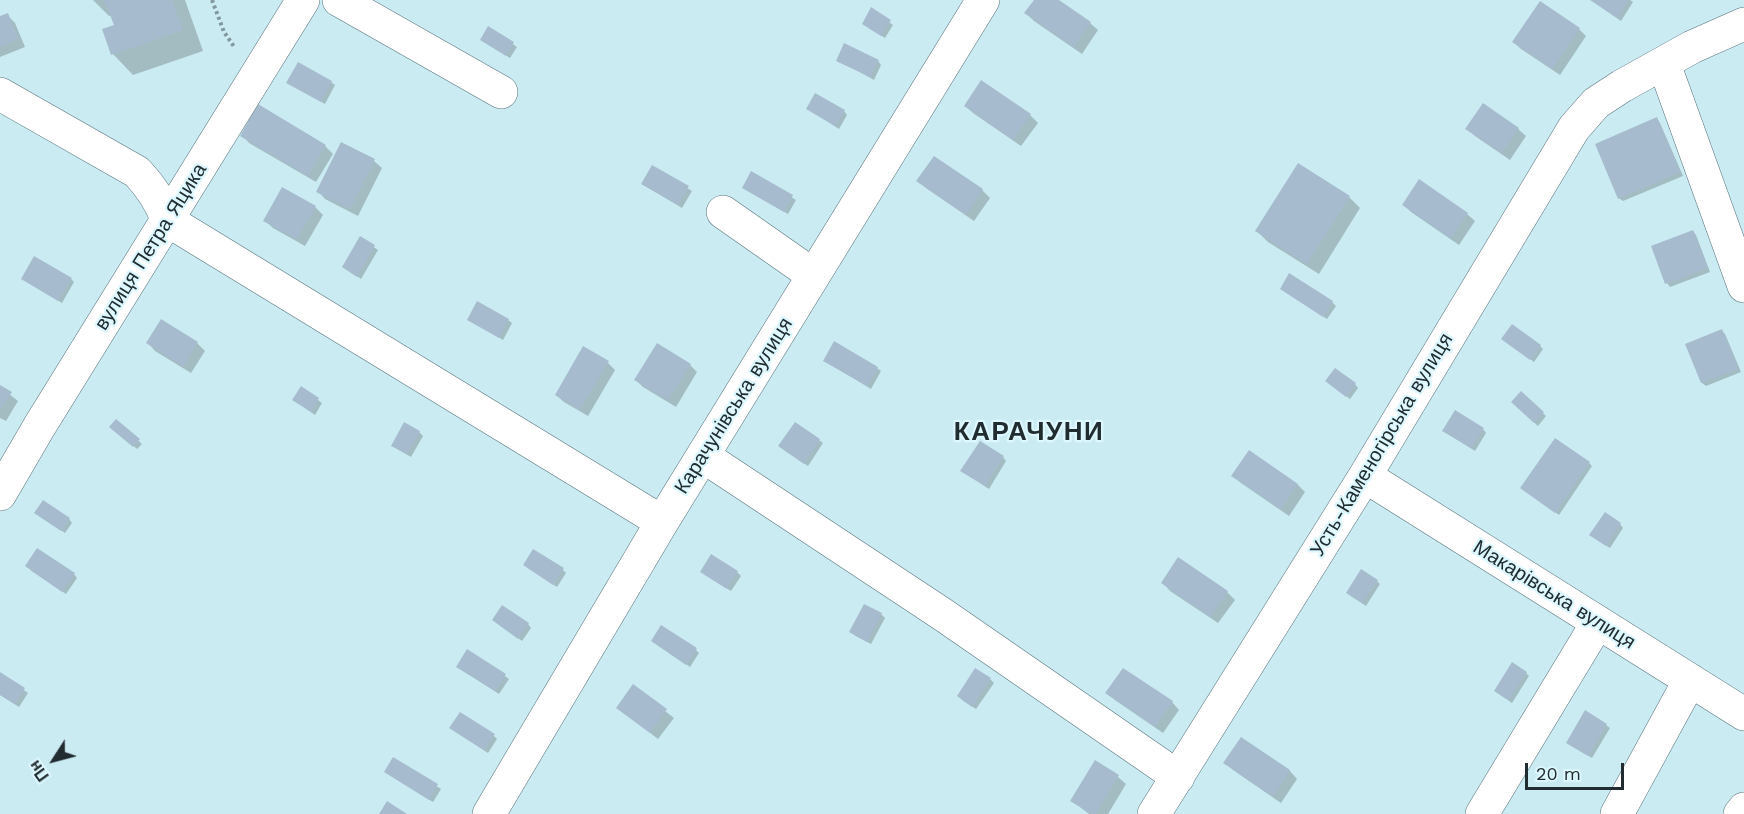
<!DOCTYPE html>
<html>
<head>
<meta charset="utf-8">
<style>
	body { margin:0 }
	#map { position:relative; width:1744px; height:814px; overflow:hidden; background:#cbebf3; font-family:"Work Sans",sans-serif }
	canvas { display:block }
	.north { position:absolute; left:24px; top:730px; width:60px; height:60px; -webkit-text-stroke:4px #ddf7fe; paint-order:stroke; rotate:234deg; font-size:16px; font-weight:700; line-height:24px; text-align:center; color:#202c2f }
	.north::after { content:''; display:block; margin:auto; width:21px; height:27px; background:#202c2f; clip-path:polygon(50% 0,100% 100%,50% 72%,0 100%) }
	.scale { position:absolute; left:1525px; top:763px; width:99px; height:27px; box-sizing:border-box; border:3px solid #202c2f; border-top:0; padding-left:8px; font-size:18px; line-height:21px; white-space:nowrap; color:#202c2f; -webkit-text-stroke:4px #ddf7fe; paint-order:stroke }
</style>
</head>
<body>
<div id="map">
<canvas width="1744" height="814"></canvas>
<div class="north">Пн</div>
<div class="scale">20 m</div>
</div>
<script>
const c = document.querySelector('canvas').getContext('2d');
c.lineJoin = 'round';
function fill(path, color) { c.fillStyle = color; c.fill(path, 'evenodd'); }
function trace(path, color, width, dash) { c.strokeStyle = color; c.lineWidth = width; c.lineCap = dash ? 'butt' : 'round'; c.setLineDash(dash || []); c.stroke(path); }
function label(font, color, halo, rows, align = 'center') {
  c.font = font + ' "Work Sans",sans-serif'; c.lineWidth = 4.5; c.setLineDash([]); c.textBaseline = 'middle'; c.strokeStyle = halo; c.fillStyle = color; for (const [text, x, y, turn = 0] of rows) {
    c.save(); c.translate(x, y); c.rotate((+turn || 0) * Math.PI / 180); c.textAlign = isNaN(turn) ? turn : align; if (halo) c.strokeText(text, 0, 0); c.fillText(text, 0, 0); c.restore();
  }
}
const shadow = new Path2D(`
	M93 0H185L203 51 133 75 113 54 116 26 112 15 109 16Z
	M1035 0H1057L1090 23 1098 30 1082 54 1034 21 1026 13Z
	M1591 0H1630L1633 2 1621 21Z
	M872 10 893 25 885 38 867 27Z
	M7 15 15 23 25 47 0 57V18Z
	M489 28 517 47 510 58 482 40Z
	M1579 29 1586 36 1560 75 1521 49 1514 42Z
	M838 60 878 61 881 65 874 80Z
	M331 82 335 85 325 104 288 83Z
	M966 106 1030 115 1038 123 1021 146 973 113Z
	M259 107 325 146 333 154 316 182 249 143 242 135Z
	M808 109 844 111 847 115 839 129Z
	M1657 119 1660 123 1683 176 1623 201 1619 198Z
	M1467 128 1518 129 1526 136 1510 160 1475 136Z
	M342 144 374 161 382 168 358 216 325 199 318 191Z
	M934 158 982 190 990 198 974 221 926 188 918 181Z
	M652 167 692 191 682 208 642 184Z
	M752 173 796 200 788 214 748 191Z
	M1349 197 1360 208 1319 274 1268 242 1257 231Z
	M1404 205 1467 214 1475 221 1459 245 1411 212Z
	M315 207 323 215 305 246 273 228 265 221Z
	M1693 231 1696 235 1710 272 1670 287 1667 283 1653 247Z
	M360 238 378 250 361 279 344 267Z
	M23 279H71L74 282 62 303Z
	M1281 289 1332 302 1336 306 1327 319Z
	M469 320H508L512 323 503 340Z
	M161 321 197 343 205 351 191 373 155 351 148 343Z
	M1722 331 1725 334 1741 372 1706 386 1702 383 1687 345Z
	M1507 342 1540 346 1543 349 1534 362Z
	M825 361 877 368 881 371 871 389Z
	M608 363 615 370 588 416 564 402 556 395Z
	M690 365 697 372 676 407 643 387 636 380Z
	M1355 384 1358 388 1350 399 1331 385Z
	M0 387 18 401 6 421 0 418Z
	M302 388 322 403 315 415 298 403Z
	M1521 393 1546 416 1538 426 1513 402Z
	M116 421 142 444 137 449 115 430Z
	M1483 429 1486 433 1475 451 1448 434Z
	M419 432 423 436 411 457 397 449Z
	M819 440 823 443 808 466 784 450Z
	M1249 452 1298 485 1305 492 1289 516 1241 483 1233 476Z
	M1003 457 1006 461 989 489 966 474Z
	M1589 463 1592 466 1559 515 1525 491Z
	M39 516 69 519 72 523 65 533Z
	M1620 524 1623 528 1610 548 1594 538Z
	M1179 559 1227 592 1235 600 1218 623 1170 591 1163 583Z
	M528 568 563 570 566 573 557 587Z
	M30 570 74 574 77 578 66 594Z
	M737 572 741 576 731 591 705 575Z
	M1377 581 1380 584 1366 606 1351 596Z
	M881 614 885 618 871 644 854 635Z
	M493 620 528 624 531 628 522 641Z
	M653 641 696 650 699 653 690 667Z
	M468 651 509 679 499 694 462 670Z
	M0 673 28 693 19 707 0 695Z
	M1526 673 1529 676 1512 703 1499 694Z
	M990 679 994 683 976 709 962 700Z
	M633 686 674 718 658 739 618 708Z
	M1107 693 1172 702 1179 710 1163 733 1115 700Z
	M1606 725 1610 728 1592 758 1568 743Z
	M454 731 494 736 497 739 488 753Z
	M1241 739 1290 771 1297 779 1281 803 1233 770 1225 762Z
	M393 759 441 789 433 802 385 772Z
	M1095 762 1118 777 1126 784 1108 814H1089L1072 801Z`);
const building = new Path2D(`
	M104 0H172L183 30 111 55 102 29 114 25Z
	M1034 0H1059L1091 22 1074 47 1024 13Z
	M1590 0H1629L1617 18Z
	M1540 1 1580 28 1552 69 1512 42Z
	M871 7 891 20 881 36 862 24Z
	M8 13 18 39 0 47V16Z
	M488 26 514 42 506 56 480 40Z
	M844 43 879 60 870 77 836 61Z
	M298 62 332 81 321 102 286 83Z
	M981 80 1031 114 1013 140 964 106Z
	M815 93 845 110 835 126 806 109Z
	M1483 103 1519 128 1502 153 1465 129Z
	M258 104 326 145 308 176 240 136Z
	M1657 117 1680 172 1618 199 1595 144Z
	M341 142 375 159 350 209 316 192Z
	M934 156 983 189 966 215 916 181Z
	M1298 163 1350 196 1307 264 1255 231Z
	M652 165 689 186 678 205 641 184Z
	M751 171 793 195 784 212 742 188Z
	M1419 179 1468 213 1451 238 1402 205Z
	M282 187 316 206 297 239 263 221Z
	M1693 230 1708 268 1665 284 1651 246Z
	M360 236 375 245 357 277 342 267Z
	M34 256 72 278 58 301 21 279Z
	M1289 273 1333 301 1323 317 1280 289Z
	M477 301 509 319 499 338 467 320Z
	M161 319 198 342 183 367 146 343Z
	M1512 324 1541 345 1530 360 1501 339Z
	M1722 329 1738 369 1701 383 1685 344Z
	M834 341 878 367 867 386 823 361Z
	M657 343 691 364 668 400 634 380Z
	M583 346 609 361 580 410 555 395Z
	M1335 368 1356 383 1346 397 1325 381Z
	M0 385 12 392 0 411Z
	M301 386 319 398 311 412 292 400Z
	M1521 391 1544 412 1534 423 1511 402Z
	M1455 410 1484 428 1471 448 1442 431Z
	M116 419 140 439 133 447 109 427Z
	M404 422 420 431 407 454 391 446Z
	M795 422 820 439 804 464 778 446Z
	M1555 438 1590 462 1555 513 1520 488Z
	M980 441 1004 456 985 486 960 471Z
	M1249 450 1298 484 1281 509 1231 476Z
	M43 500 70 518 61 531 34 513Z
	M1605 512 1621 523 1606 546 1589 535Z
	M37 548 75 573 62 592 25 566Z
	M533 549 564 568 553 585 523 565Z
	M711 554 738 571 727 589 700 572Z
	M1178 557 1228 591 1210 617 1161 583Z
	M1361 569 1378 580 1362 603 1346 593Z
	M864 604 882 613 867 642 849 632Z
	M502 605 529 623 518 639 492 620Z
	M661 625 697 648 686 665 651 641Z
	M467 649 506 674 495 691 456 667Z
	M1512 662 1527 672 1508 700 1494 691Z
	M975 668 991 678 972 707 957 696Z
	M1123 668 1173 701 1155 727 1105 693Z
	M0 672 25 688 15 704 0 695Z
	M633 684 667 709 650 733 616 708Z
	M1585 710 1607 724 1588 756 1566 743Z
	M460 712 495 734 484 750 449 728Z
	M1241 737 1290 770 1273 796 1223 763Z
	M393 757 438 784 429 800 384 772Z
	M1095 760 1119 775 1096 814H1092L1070 801Z
	M387 801 407 814H379Z`);
const path = new Path2D(`
	M212 0 224 32 235 48`);
const minor = new Path2D(`
	M339 0 501 92
	M1664 64 1744 286
	M0 94 137 172C151 187 161 201 167 220L662 522
	M723 212 813 275
	M703 456 942 614 1178 777
	M1365 476 1744 714
	M0 494 39 427 303 0
	M489 814 662 522 983 0
	M1154 814 1365 476 1574 128 1596 103 1622 86 1692 47 1744 24
	M1482 814 1598 622
	M1617 814 1690 680
	M1740 814 1744 809`);
const streetNames = [
	["вулиця Петра Яцика",151,247,-58],
	["Карачунівська вулиця",734,406,-58],
	["Усть-Каменогірська вулиця",1382,445,-59],
	["Макарівська вулиця",1554,595,32]
];
const districtNames = [
	["КАРАЧУНИ",1029,432]
];
fill(shadow, '#0003');
fill(building, '#a6bcce');
trace(minor, '#557279', 34);
trace(path, '#81989e', 4, [3, 3]);
trace(minor, '#fff', 33);
label('20px', '#202c2f', '#ddf7fe', streetNames);
c.letterSpacing = '1.5px';
label('bold 26px', '#202c2f', '#ddf7fe', districtNames);
c.letterSpacing = '0px';
</script>
</body>
</html>
